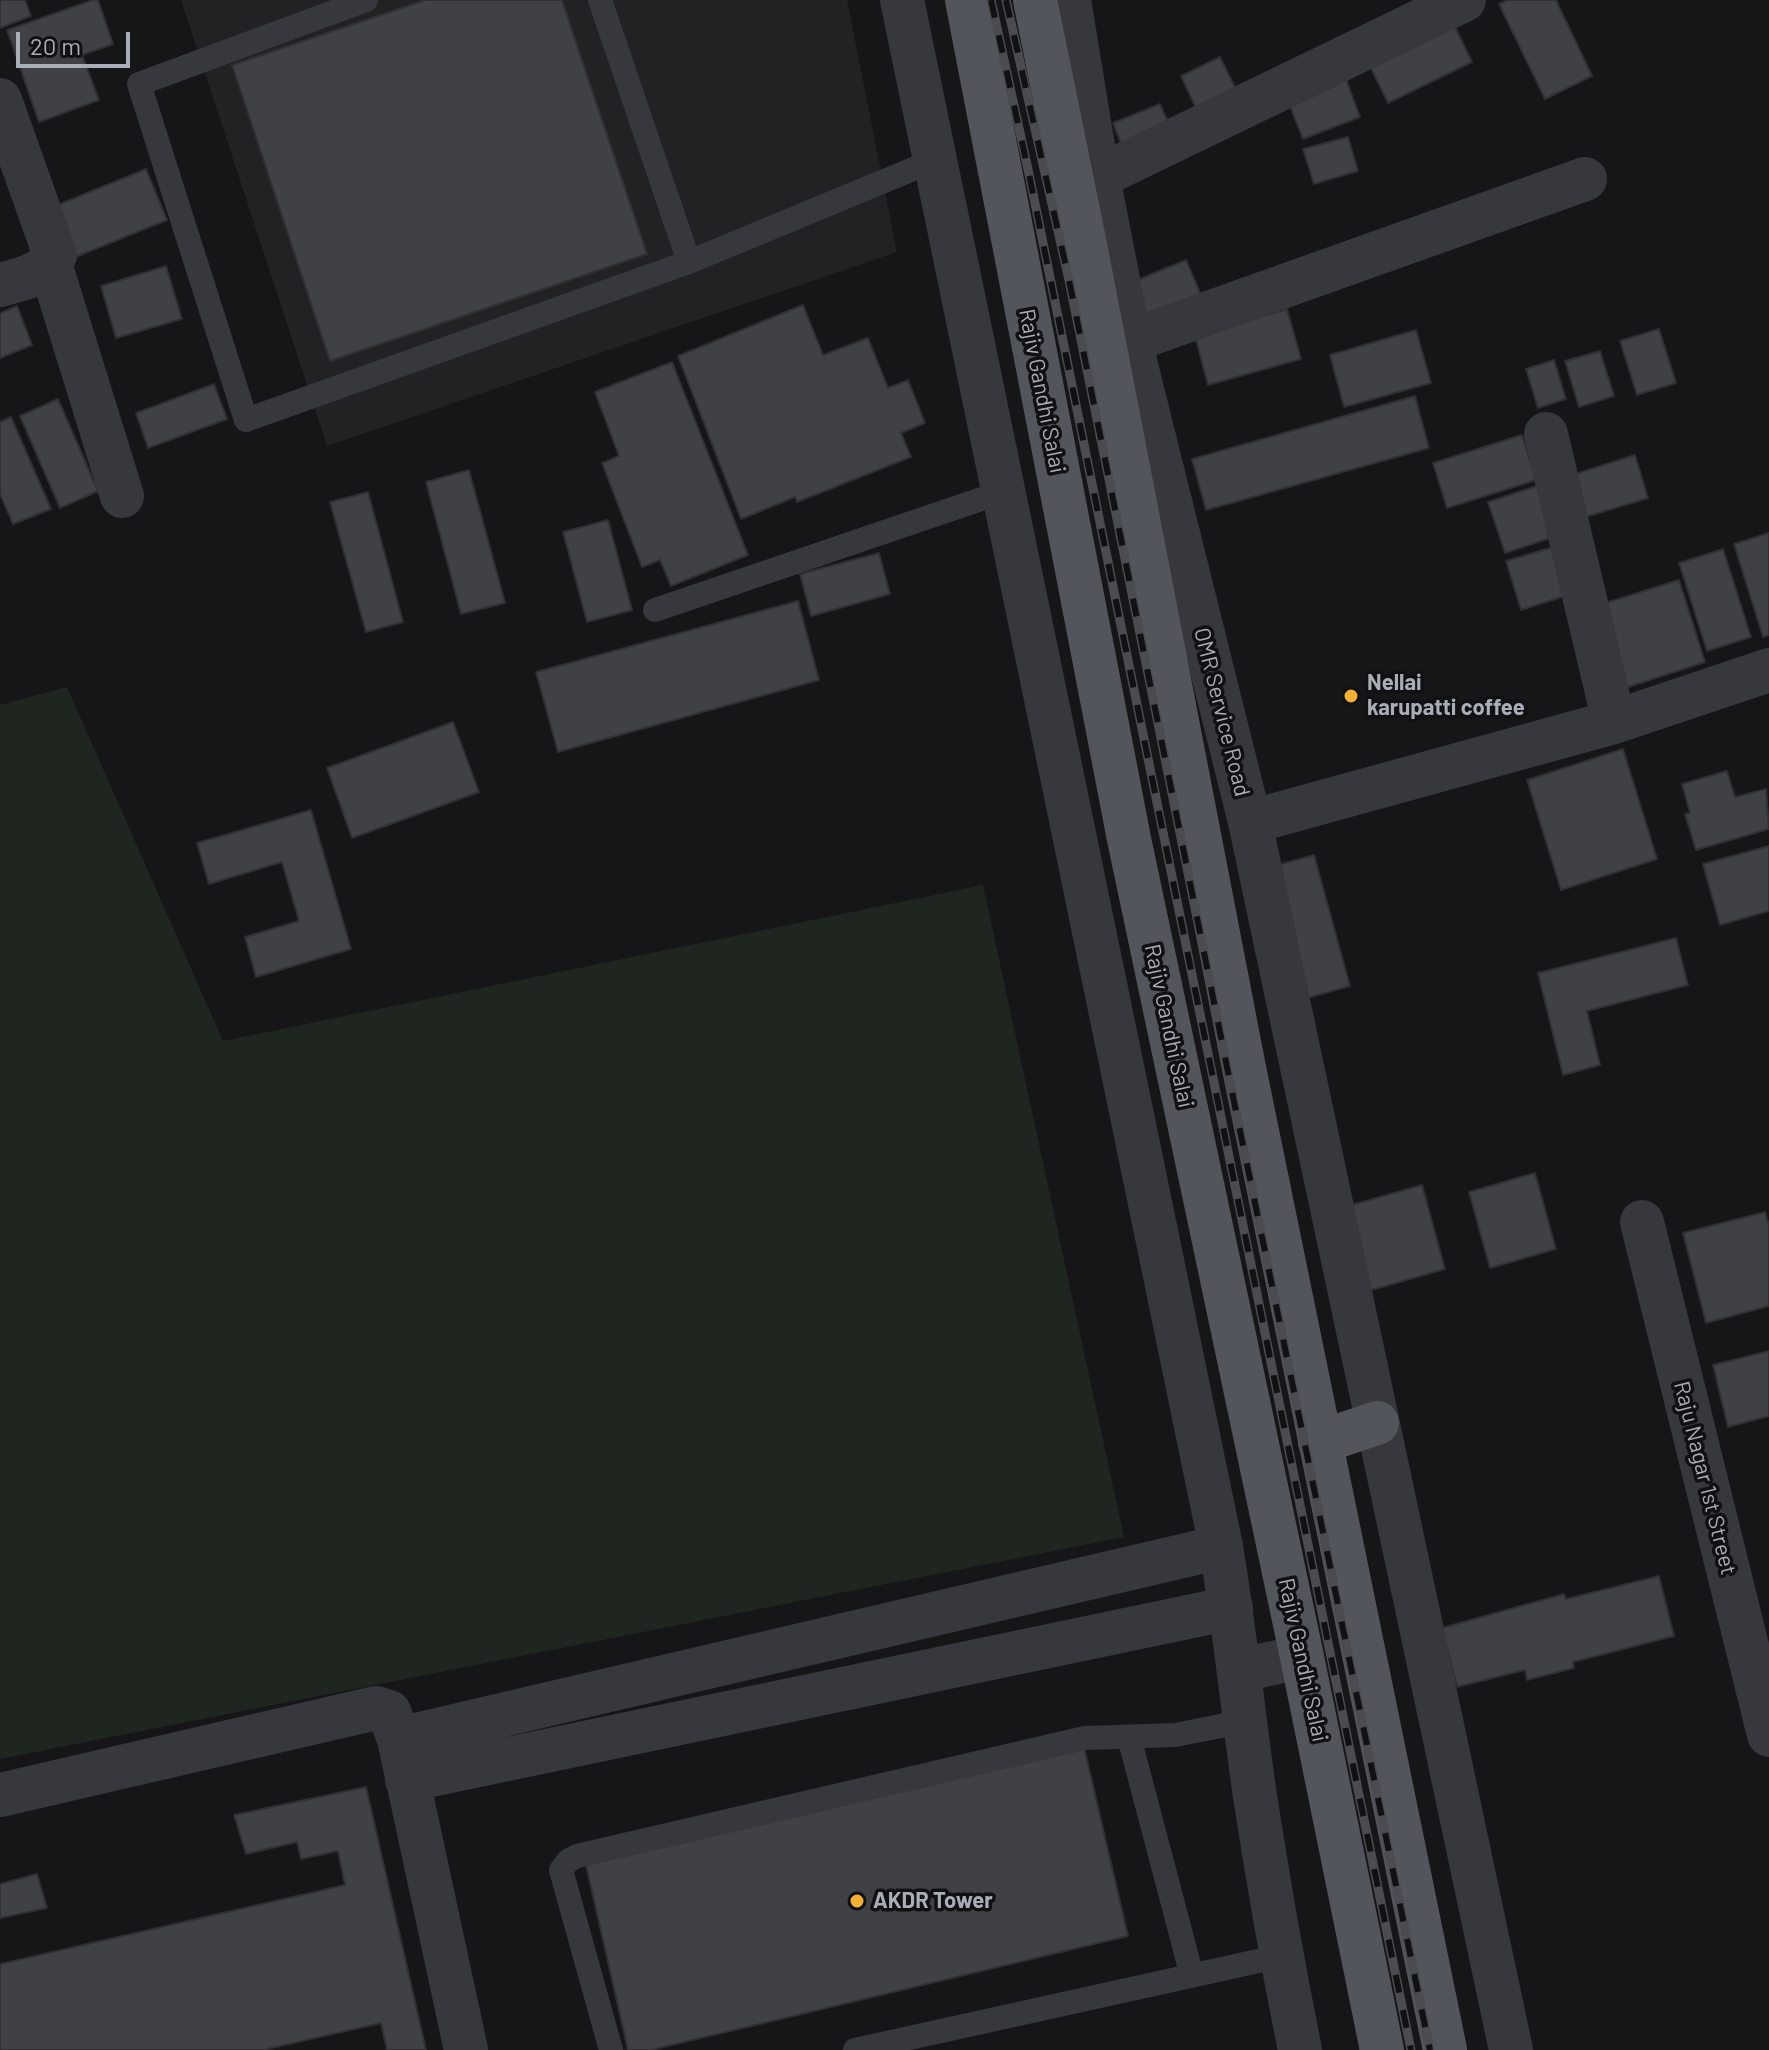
<!DOCTYPE html>
<html>
<head>
<meta charset="utf-8">
<style>
	body { margin:0 }
	#map { position:relative; width:1769px; height:2050px; overflow:hidden; background:#161618; font-family:Barlow,sans-serif }
	canvas { display:block }
	.scale { position:absolute; left:16px; top:32px; width:114px; height:36px; box-sizing:border-box; border:4px solid #a8adb8; border-top:0; padding-left:10px; font-size:24px; line-height:28px; white-space:nowrap; color:#a8adb8; -webkit-text-stroke:6px #111113; paint-order:stroke }
</style>
</head>
<body>
<div id="map">
<canvas width="1769" height="2050"></canvas>
<div class="scale">20 m</div>
</div>
<script>
const c = document.querySelector('canvas').getContext('2d');
c.lineJoin = 'round';
function fill(path, color) { c.fillStyle = color; c.fill(path, 'evenodd'); }
function trace(path, color, width, dash) { c.strokeStyle = color; c.lineWidth = width; c.lineCap = dash ? 'butt' : 'round'; c.setLineDash(dash || []); c.stroke(path); }
function label(font, color, halo, rows, align = 'center') {
  c.font = font + ' Barlow,sans-serif'; c.lineWidth = 7; c.setLineDash([]); c.textBaseline = 'middle'; c.strokeStyle = halo; c.fillStyle = color; for (const [text, x, y, turn = 0] of rows) {
    c.save(); c.translate(x, y); c.rotate((+turn || 0) * Math.PI / 180); c.textAlign = isNaN(turn) ? turn : align; if (halo) c.strokeText(text, 0, 0); c.fillText(text, 0, 0); c.restore();
  }
}
const built = new Path2D(`
	M181 0H847L897 252 327 446Z`);
const green = new Path2D(`
	M67 687 223 1041 983 885 1124 1537 0 1759V705Z`);
const building = new Path2D(`
	M0 0H25L31 16 0 28Z
	M93 0H98L113 44 82 55 99 100 39 122 7 30Z
	M425 0H562L647 254 330 361 232 65Z
	M1508 0H1556L1592 76 1545 99 1499 4Z
	M1454 25 1472 62 1388 103 1370 66Z
	M1220 57 1242 101 1202 121 1181 76Z
	M1344 74 1360 117 1303 139 1286 96Z
	M1160 104 1174 136 1126 156 1113 123Z
	M1348 137 1358 171 1314 184 1303 149Z
	M146 169 167 220 63 262 43 211Z
	M1186 260 1203 300 1146 324 1130 283Z
	M166 266 182 319 116 338 101 286Z
	M803 305 823 355 868 338 888 388 908 380 925 423 901 433 911 457 797 502 795 497 741 519 678 356Z
	M17 306 32 345 0 358V313Z
	M1287 309 1301 359 1208 385 1195 336Z
	M1659 329 1676 383 1637 395 1620 341Z
	M1416 330 1431 383 1344 407 1330 355Z
	M1600 351 1614 396 1579 407 1565 361Z
	M1554 360 1566 399 1538 408 1526 369Z
	M672 362 748 555 671 586 660 560 642 567 602 463 619 456 595 392Z
	M214 384 227 419 148 448 136 413Z
	M1415 396 1429 448 1206 510 1192 459Z
	M58 399 98 491 60 508 20 416Z
	M11 417 51 509 13 524 0 494V422Z
	M1522 435 1536 480 1447 508 1433 463Z
	M1635 455 1648 498 1582 518 1569 476Z
	M469 470 505 603 461 614 426 482Z
	M1537 486 1553 537 1505 553 1488 502Z
	M368 492 403 622 366 632 330 502Z
	M608 520 632 610 587 622 563 532Z
	M1769 533V635L1763 637 1734 544Z
	M1557 546 1571 594 1521 610 1506 561Z
	M1723 549 1751 637 1707 651 1679 563Z
	M879 553 890 594 811 616 800 574Z
	M1679 580 1705 662 1625 688 1599 605Z
	M798 601 819 680 558 752 536 672Z
	M453 722 479 792 352 838 327 768Z
	M1623 749 1657 859 1561 890 1527 780Z
	M1727 771 1735 797 1766 789 1769 829 1696 850 1685 814 1690 813 1682 784Z
	M311 810 351 949 256 977 245 937 299 921 282 862 209 884 197 843Z
	M1769 846V911L1720 925 1703 864Z
	M1314 855 1350 986 1300 1000 1264 869Z
	M1676 938 1688 985 1587 1011 1600 1065 1563 1075 1538 973Z
	M1535 1173 1556 1249 1490 1268 1469 1192Z
	M1422 1185 1445 1269 1368 1291 1345 1207Z
	M1765 1212 1769 1226V1306L1706 1323 1683 1233Z
	M1769 1351V1416L1728 1427 1713 1365Z
	M1659 1576 1674 1636 1573 1662 1574 1668 1527 1680 1525 1670 1457 1687 1442 1628 1564 1594 1566 1599Z
	M1084 1747 1128 1936 651 2050H628L586 1865Z
	M366 1787 426 2050H387L381 2023 263 2050H0V1964L345 1885 338 1851 301 1859 297 1842 246 1854 234 1815Z
	M37 1874 47 1908 0 1918V1884Z`);
const service = new Path2D(`
	M366 0 139 84 246 420 689 262
	M600 0 689 262 935 160
	M655 610 1005 491
	M1129 1737 1192 1976
	M611 2050 561 1870 568 1861 577 1856 1085 1738 1175 1735 1246 1721
	M855 2050 1281 1956`);
const minor = new Path2D(`
	M0 100 55 255C44 275 21 279 0 285
	M1098 177 1464 0
	M50 264 122 496
	M1130 341 1585 179
	M1546 434 1614 722
	M1250 822 1614 722 1769 670
	M1642 1222 1769 1735
	M399 1739 1221 1547
	M407 1780 1231 1608
	M0 1795 376 1708 389 1712 399 1739 466 2050`);
const tertiary = new Path2D(`
	M902 0 1221 1547C1235 1630 1243 1713 1255 1796 1268 1881 1283 1966 1300 2050
	M1069 0 1098 177 1130 341 1250 822 1511 2050
	M1240 1670 1302 1657`);
const primary = new Path2D(`
	M967 0 1129 839 1302 1657 1382 2050
	M1035 0 1085 245 1244 1068 1445 2050
	M1320 1442 1377 1423`);
const rail = new Path2D(`
	M991 0 1029 174 1411 2050
	M1006 0 1069 280 1231 1087 1430 2050`);
const markers = [
	[1351,696,8,"#f2b134"],
	[857,1901,8,"#f2b134"]
];
const streetNames = [
	["Rajiv Gandhi Salai",1042,391,79],
	["OMR Service Road",1222,712,76],
	["Rajiv Gandhi Salai",1169,1026,78],
	["Raju Nagar 1st Street",1705,1478,76],
	["Rajiv Gandhi Salai",1303,1660,78]
];
const poiNames = [
	["Nellai",1367,683],
	["karupatti coffee",1367,708],
	["AKDR Tower",873,1901]
];
fill(built, '#222225');
fill(green, '#1e261f');
fill(building, '#404145');
trace(building, '#303034', 2);
trace(service, '#37383d', 24);
trace(minor, '#37383d', 44);
trace(tertiary, '#37383d', 44);
trace(primary, '#53555c', 44);
trace(rail, '#4a4c52', 9);
trace(rail, '#111113', 6, [18]);
for (const [x, y, r, color] of markers) { const dot = new Path2D(); dot.arc(x, y, r, 0, 2 * Math.PI); c.fillStyle = color; c.fill(dot); trace(dot, '#111113', 3); }
label('22px', '#a8adb8', '#111113', streetNames);
label('bold 22px', '#a8adb8', '#111113', poiNames, 'left');
</script>
</body>
</html>
